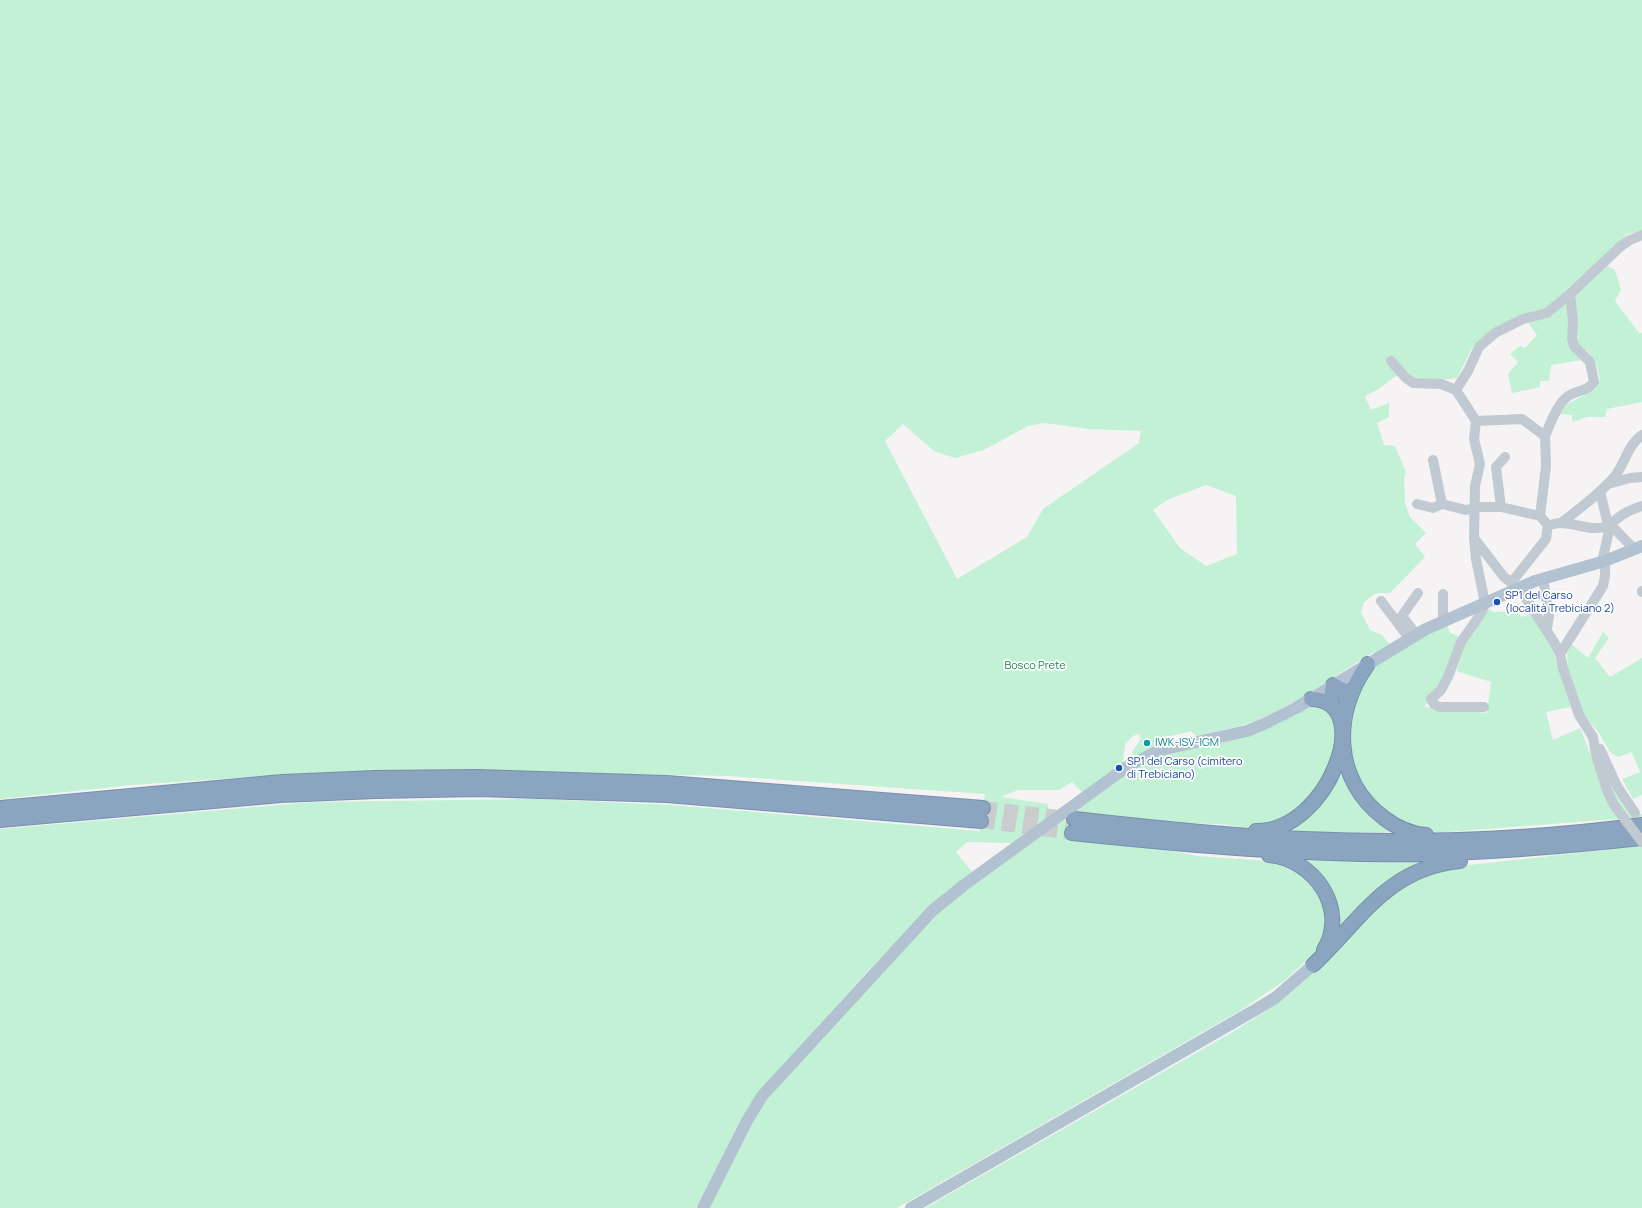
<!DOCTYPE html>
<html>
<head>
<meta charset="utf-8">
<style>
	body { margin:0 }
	canvas { display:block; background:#f5f3f3 }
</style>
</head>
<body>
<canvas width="1642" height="1208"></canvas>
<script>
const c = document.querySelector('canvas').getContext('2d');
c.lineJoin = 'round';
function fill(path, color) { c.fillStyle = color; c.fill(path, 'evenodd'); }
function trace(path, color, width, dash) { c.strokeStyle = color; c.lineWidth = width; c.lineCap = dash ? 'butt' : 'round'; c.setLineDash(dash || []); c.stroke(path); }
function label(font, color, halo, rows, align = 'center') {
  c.font = font + ' Manrope,sans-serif'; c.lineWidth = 3.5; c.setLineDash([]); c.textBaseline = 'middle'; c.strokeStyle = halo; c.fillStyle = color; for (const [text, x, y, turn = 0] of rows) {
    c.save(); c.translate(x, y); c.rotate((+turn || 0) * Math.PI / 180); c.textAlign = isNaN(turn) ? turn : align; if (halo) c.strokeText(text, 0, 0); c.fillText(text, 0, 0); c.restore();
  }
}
const green = new Path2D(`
	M0 0H1642V231L1628 234 1546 309 1496 328 1473 346 1457 378C1438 382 1416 378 1396 376L1377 390 1365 396 1371 410 1389 403V417L1377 423 1384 445 1395 446 1406 472 1404 478 1405 503 1410 517 1426 533 1415 544 1425 557 1390 593H1376L1364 602 1361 612 1370 630 1382 635 1390 645 1376 654 1372 653 1296 701 1263 718 1240 726 1196 736 1191 731 1171 736 1172 743 1134 756 1132 752 1141 739 1139 734 1133 736 1125 744 1123 762 1083 793 1072 782 1059 790H1018L1001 797 1048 804 1049 811 1047 819 1014 843 967 842 956 852 972 872 945 892 867 972 765 1085 696 1208H0V829L313 802 536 799 672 805 980 831 985 794 727 776 437 770 305 773 132 785 0 799ZM1045 423 1088 429 1141 431 1139 443 1043 509 1027 537 957 579 885 441 903 424 934 451 955 458 984 450 1028 426ZM1206 485 1236 496 1237 554 1206 566 1180 548 1153 510 1169 499Z
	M1607 266 1615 270 1621 290 1615 301 1639 333H1642V402L1607 409 1605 417H1587L1572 422V415L1560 414 1567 404 1596 389 1600 380 1596 362 1587 351 1578 345 1574 296Z
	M1568 301 1582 360 1551 365 1549 381H1540V387L1512 393 1508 374 1518 362 1510 354 1520 346 1525 348 1537 335 1527 321Z
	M1488 609 1494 612 1515 611 1522 617 1531 614 1550 642 1571 707 1546 712 1553 740 1580 728 1601 781 1610 808 1608 782 1598 750 1636 815 1642 814V817L1435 833 1425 832 1396 821 1365 794 1350 756 1349 722 1356 691 1370 668 1411 642 1447 625 1450 633 1459 636 1447 673 1424 707 1487 713 1491 682 1457 671 1463 647Z
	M1603 632 1609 638 1595 658 1610 677 1642 658V795L1633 799 1622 779 1640 772 1632 752 1618 757 1610 752 1599 733 1582 712 1568 671 1567 654 1571 644 1588 658Z
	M1321 705 1336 723 1334 756 1315 795 1286 818 1253 828 1218 824 1180 823 1075 815 1072 839 1159 848 1197 856 1268 861 1296 872 1312 885 1323 906 1325 930 1318 950 1284 981 1241 1010 897 1208H709L765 1100 944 905 1144 761 1306 706Z
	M1340 765 1391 829 1390 832 1355 833 1286 831Z
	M1642 846V1208H925L1236 1030 1263 1013 1299 985 1375 907 1407 882 1451 867Z
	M1295 858 1429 861 1402 871 1391 880 1334 938C1338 927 1342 913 1335 902 1329 891 1305 869 1295 858Z`);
const highwayTunnel = new Path2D(`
	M983 808 1074 819
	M981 821 1072 833`);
const minor = new Path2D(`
	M1391 361 1405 377 1413 383 1441 384 1456 390 1476 421 1474 439 1480 464 1475 486 1474 538 1504 577 1519 588 1554 642 1560 654 1563 668 1579 715 1593 737 1596 755 1607 790 1614 805
	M1456 390 1468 371 1479 347 1495 333 1523 319 1547 313 1570 294
	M1476 421 1522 419 1545 436 1546 466 1540 516 1548 525C1552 525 1556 523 1560 523 1579 523 1588 532 1610 526 1618 515 1629 510 1642 506
	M1545 436C1550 425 1557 404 1567 397 1575 390 1588 392 1594 382L1590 362 1574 346 1572 339 1573 322 1570 294 1621 246 1630 240 1642 235
	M1433 460 1442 504
	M1608 484 1630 478 1642 477
	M1600 491 1607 521 1635 550
	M1417 504 1433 508 1442 504 1466 510 1479 507H1501L1540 516
	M1501 507 1496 467 1505 457
	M1561 523C1579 509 1600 494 1615 476 1625 463 1628 445 1642 435
	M1474 538 1476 559 1485 603 1482 612 1461 642 1448 677 1441 690 1431 699 1434 704 1439 707H1484
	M1602 562 1610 526
	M1543 578 1549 616 1547 629
	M1511 583 1546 539 1548 525
	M1642 592V591
	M1381 601 1409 638
	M1443 621V594
	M1416 634 1402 616 1418 593
	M1560 654 1603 586 1605 576V561
	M1600 749 1617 786 1635 813`);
const major = new Path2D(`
	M703 1208 747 1121 762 1096 933 910 964 885 1128 766 1160 750 1247 731 1264 724 1296 708 1426 629 1535 581 1605 561 1642 546
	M911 1208 1255 1010 1275 998 1313 965`);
const highway = new Path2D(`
	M1368 664C1332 713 1333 780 1384 818 1396 827 1410 834 1426 835
	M1333 706 1331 700 1333 685 1344 691 1347 702
	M0 808 282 782 375 778 477 777 667 783 983 808
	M1074 819C1150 827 1227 836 1304 839 1417 844 1530 840 1642 825
	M0 820 281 795 375 791 478 789 667 795 981 821
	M1256 831C1329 832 1377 700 1311 699
	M1072 833C1188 845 1306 856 1422 854 1496 852 1569 846 1642 838
	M1269 855C1314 859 1349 909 1324 950
	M1313 965C1361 920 1387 868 1460 861`);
const minorBridge = new Path2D(`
	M1614 805 1642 842`);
const markers = [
	[1497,602,4,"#1a4fb4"],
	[1147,743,4,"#0f9aa8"],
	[1119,768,4,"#1a4fb4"]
];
const transitNames = [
	["SP1 del Carso",1505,596],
	["(località Trebiciano 2)",1505,609],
	["SP1 del Carso (cimitero",1127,762],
	["di Trebiciano)",1127,775]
];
const parkNames = [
	["Bosco Prete",1035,666]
];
const cultureNames = [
	["IWK-ISV-IGM",1155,743]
];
fill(green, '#c3f1d5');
trace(highwayTunnel, '#caccce', 14, [14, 7]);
trace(highway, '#7690ad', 16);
trace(minor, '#c1cad2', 10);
trace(major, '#b3c2d1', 12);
trace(highway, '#8ba5c1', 14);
trace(minorBridge, '#c1cad2', 10);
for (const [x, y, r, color] of markers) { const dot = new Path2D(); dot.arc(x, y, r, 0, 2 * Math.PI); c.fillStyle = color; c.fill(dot); trace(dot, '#fff', 1.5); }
label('11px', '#164399', '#fff', transitNames, 'left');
label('11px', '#17864f', '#fff', parkNames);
label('11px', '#0d838f', '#fff', cultureNames, 'left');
</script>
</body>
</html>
